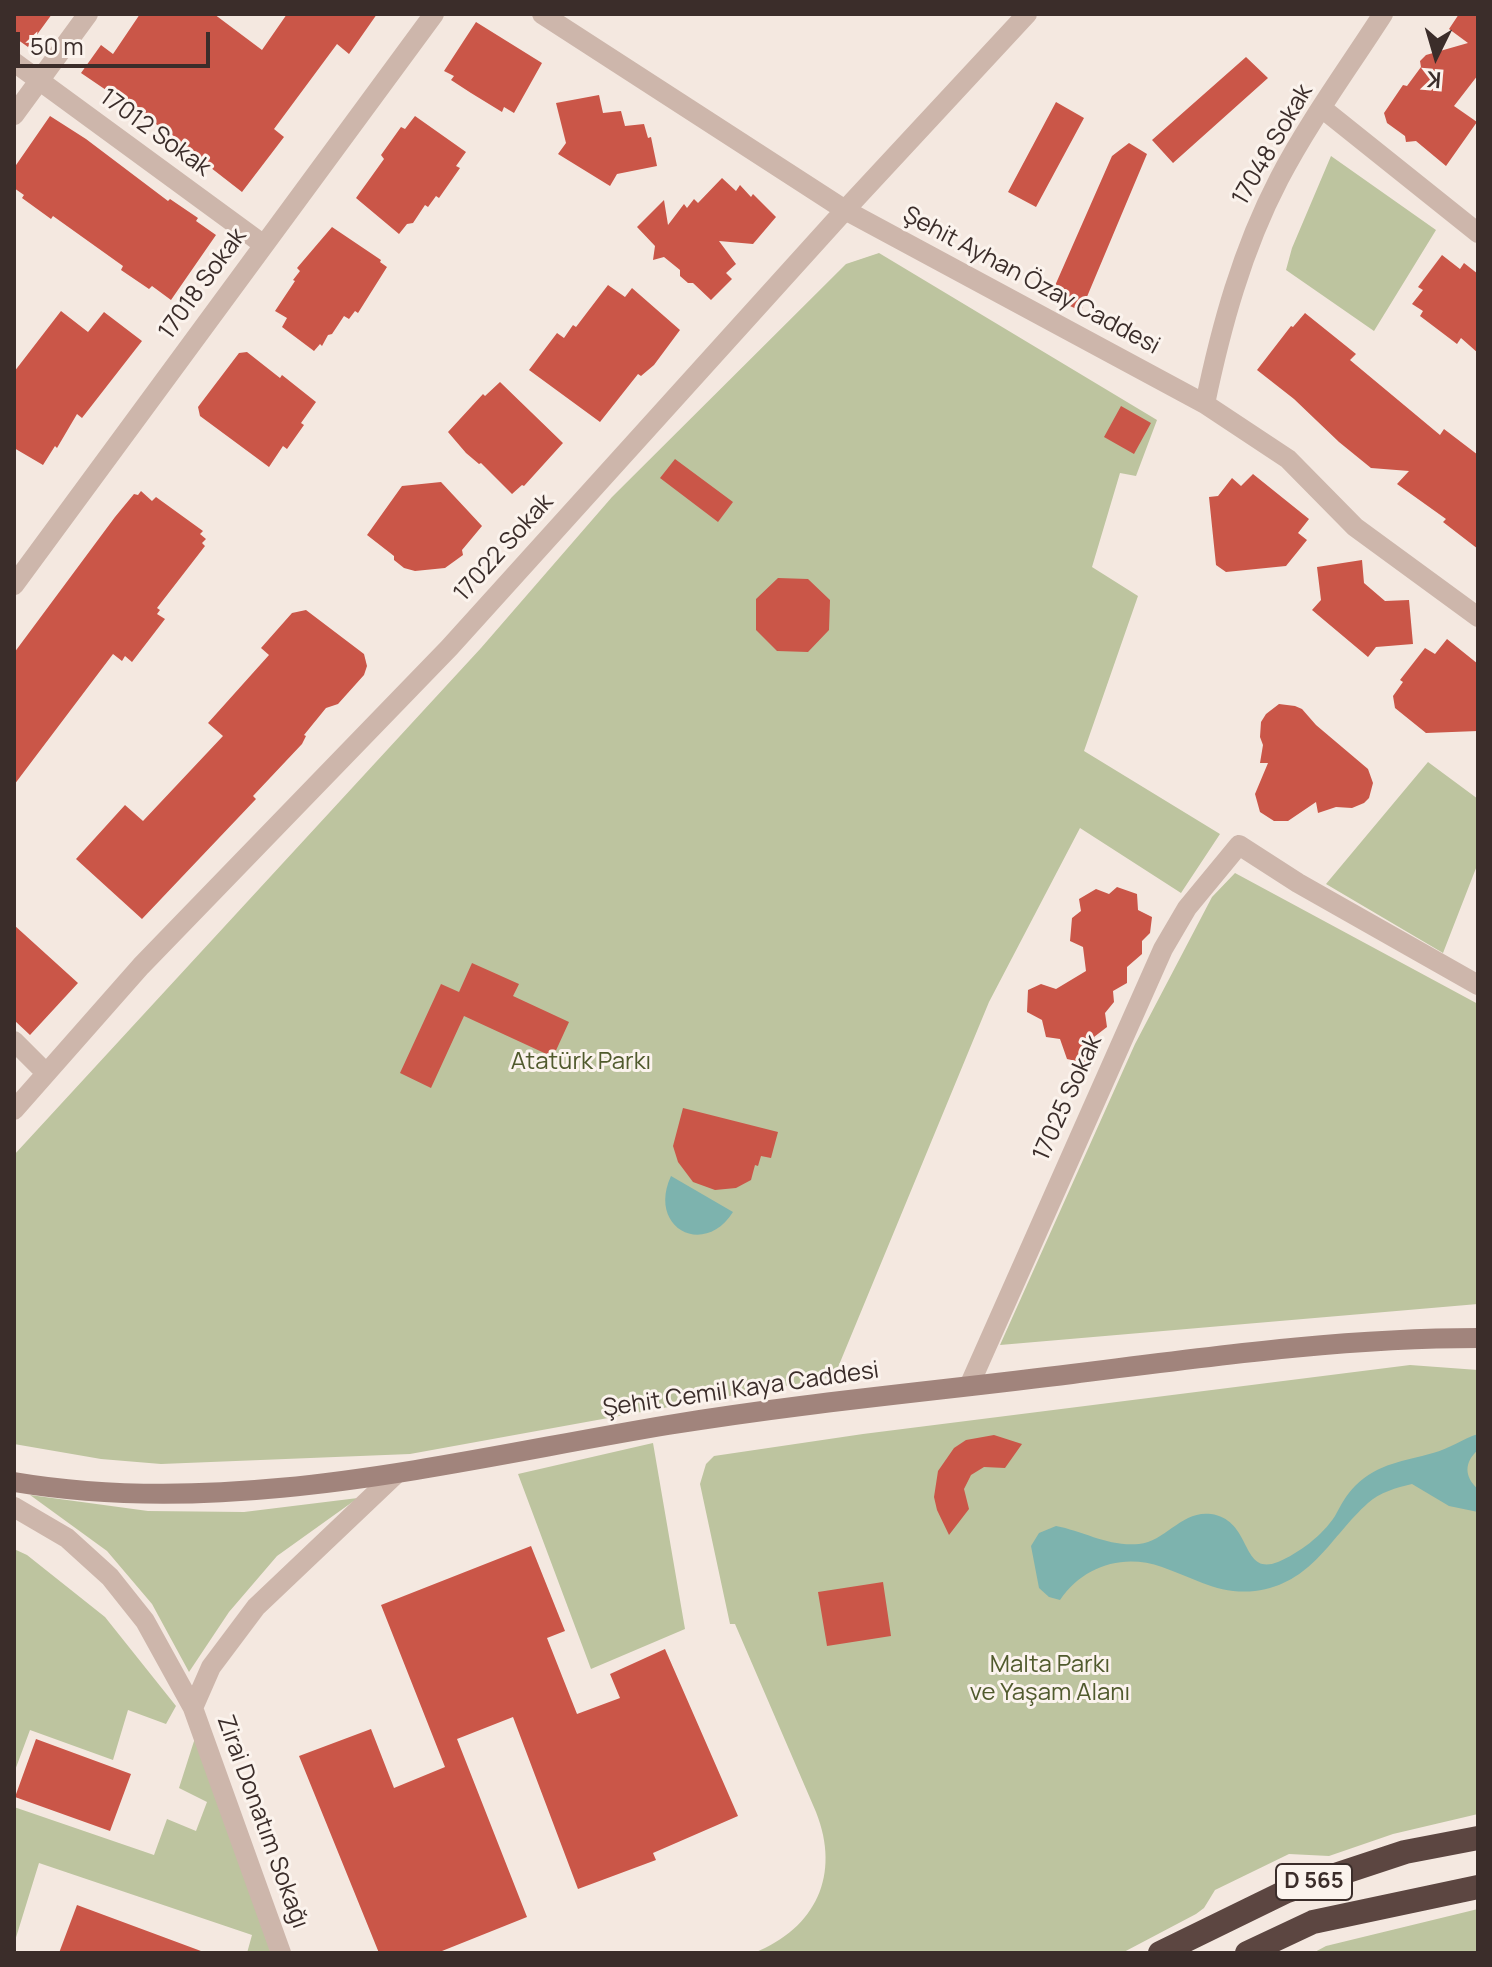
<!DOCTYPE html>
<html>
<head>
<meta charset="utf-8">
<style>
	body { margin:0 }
	#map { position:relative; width:1492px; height:1967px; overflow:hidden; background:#f4e8e0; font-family:Manrope,sans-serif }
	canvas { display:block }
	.frame { position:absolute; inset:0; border:16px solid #3b2d2a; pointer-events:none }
	.north { position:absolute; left:1396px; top:16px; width:80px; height:80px; -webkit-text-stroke:6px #fbf3ed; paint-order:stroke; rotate:185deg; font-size:22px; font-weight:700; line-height:32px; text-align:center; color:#3b2d2a }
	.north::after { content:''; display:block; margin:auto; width:28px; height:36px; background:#3b2d2a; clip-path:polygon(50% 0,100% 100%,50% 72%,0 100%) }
	.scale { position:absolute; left:16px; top:32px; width:194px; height:36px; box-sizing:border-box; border:4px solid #3b2d2a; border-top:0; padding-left:10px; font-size:24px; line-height:28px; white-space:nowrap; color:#3b2d2a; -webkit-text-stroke:6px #fbf3ed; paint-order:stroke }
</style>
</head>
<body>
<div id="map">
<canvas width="1492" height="1967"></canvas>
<div class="frame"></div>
<div class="north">K</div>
<div class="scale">50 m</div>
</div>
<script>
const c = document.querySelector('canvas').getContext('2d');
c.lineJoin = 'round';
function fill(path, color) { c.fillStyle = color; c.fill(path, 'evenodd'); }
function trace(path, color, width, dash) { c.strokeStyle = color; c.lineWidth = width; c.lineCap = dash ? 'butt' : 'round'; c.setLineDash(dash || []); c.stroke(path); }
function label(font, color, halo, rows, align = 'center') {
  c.font = font + ' Manrope,sans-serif'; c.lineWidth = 6; c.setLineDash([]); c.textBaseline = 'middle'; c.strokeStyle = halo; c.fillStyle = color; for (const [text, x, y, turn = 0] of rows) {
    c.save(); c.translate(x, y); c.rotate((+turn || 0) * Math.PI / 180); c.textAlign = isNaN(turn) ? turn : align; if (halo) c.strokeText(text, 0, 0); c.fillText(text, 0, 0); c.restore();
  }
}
const green = new Path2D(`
	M1331 156 1436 230 1374 331 1286 270 1292 248Z
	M879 253 1157 420 1136 476 1120 473 1092 567 1138 596 1084 751 1220 834 1181 893 1080 828 989 1002 834 1377 410 1454 161 1464 101 1459 14 1444V1155L481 648 612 497 846 264Z
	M1428 762 1478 799V863L1443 953 1326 884Z
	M1235 873 1478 1004V1304L1000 1345 1135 1044 1212 897Z
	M1410 1365 1478 1370V1814L1393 1834 1329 1856 1289 1854 1215 1890 1204 1908 1196 1914 1122 1953H754C816 1928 841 1875 816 1812L735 1624H730L700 1484 706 1464 714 1456 863 1434Z
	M653 1443 685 1629 591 1669 518 1474Z
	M30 1495 148 1511 244 1512 358 1498 277 1556 229 1612 189 1672 152 1604 107 1551Z
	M14 1549 27 1555 105 1617 176 1706 166 1724 128 1710 113 1760 30 1730 14 1773Z
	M195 1738 271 1953H247L252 1935 39 1863 14 1944V1807L154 1855 167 1819 196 1831 207 1802 179 1788Z
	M1478 1909V1953H1313L1326 1946Z`);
const water = new Path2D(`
	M671 1176 733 1212C704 1258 647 1228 671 1176Z
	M1478 1434V1450C1464 1462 1464 1477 1478 1489V1512L1449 1506 1412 1484C1396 1488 1380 1492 1368 1503 1331 1536 1312 1584 1255 1591 1219 1595 1194 1578 1162 1567 1123 1553 1083 1566 1060 1600L1049 1597 1039 1588 1031 1546 1039 1533 1056 1526C1083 1531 1109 1547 1139 1544 1166 1541 1182 1510 1211 1514 1253 1520 1240 1577 1278 1562 1299 1553 1322 1536 1335 1516 1341 1505 1346 1495 1355 1486 1380 1462 1403 1462 1433 1453 1449 1449 1462 1439 1478 1434Z`);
const building = new Path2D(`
	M14 14H52L28 47 14 37Z
	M140 14H214L262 50 287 14H377L349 54 337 44 274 129 284 137 242 192 179 143 181 141 81 73 101 45 113 54Z
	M1459 14H1478V75L1454 106 1477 122 1446 166 1416 141 1406 142 1405 136 1387 123 1384 113 1403 85 1407 86 1421 67 1420 61 1426 55 1468 43 1449 29Z
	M476 22 542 63 514 113 504 107 502 112 471 93 451 80 454 76 444 71Z
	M1246 57 1268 78 1173 163 1152 140Z
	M599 95 603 113 621 111 625 126 644 124 648 138 651 137 657 166 617 174 610 186 558 154 566 143 556 103Z
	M1056 102 1084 118 1036 207 1008 192Z
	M50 116 86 139 168 201 170 199 198 218 196 221 216 235 171 300 152 286 149 289 121 270 123 266 53 216 51 219 22 198 24 195 14 188V168Z
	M415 116 466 152 456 166 460 168 439 198 436 196 428 207 425 205 413 223 407 224 399 234 356 198 384 159 381 155 401 127 405 129Z
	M1129 143 1147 154 1081 311 1050 297 1112 156Z
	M722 178 736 191 740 185 751 197 753 194 776 217 753 244 719 241 736 264 726 273 732 279 711 300 693 283H688L680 276V270L664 257 653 260 655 246 637 227 664 200 668 225 684 204 687 208 694 199 698 203Z
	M332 227 381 260 380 262 387 267 358 313 355 311 349 319 344 316 332 334 328 335 322 346 320 344 314 351 282 327 287 318 275 311 295 281 293 280 300 271 297 268Z
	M1442 255 1460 269 1464 263 1478 274V353L1461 338 1457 344 1420 316 1423 311 1412 304 1423 290 1418 287Z
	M608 285 625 297 632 288 680 330 654 365 641 376 638 374 600 422 529 370 557 333 564 338 573 325 576 327Z
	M61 311 88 332 104 312 142 341 82 418 77 414 57 448 55 446 43 465 14 448V372Z
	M1305 313 1356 354 1350 360 1440 435 1444 429 1478 455V549L1443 522 1446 519 1397 484 1409 471 1371 468 1339 442 1294 399 1257 370 1291 326 1293 327Z
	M247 352 280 378 282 375 316 402 301 423 304 425 287 449 283 446 269 467 200 416 198 407 239 353Z
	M500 382 563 443 524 486 522 485 512 494 481 463 479 464 466 453 448 432 483 394 485 396Z
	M1121 406 1151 423 1134 454 1104 437Z
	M675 459 733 502 718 522 660 478Z
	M1253 474 1309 519 1298 533 1307 540 1286 566 1226 572 1216 565 1209 497 1218 496 1232 478 1241 486Z
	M441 482 482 526 462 550 463 555 445 568 415 571 404 568 394 560V556L367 535 402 486Z
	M141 491 152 501 156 497 203 531 200 534 206 539 202 543 205 546 157 608 160 610 157 614 165 619 132 662 125 656 122 661 113 654 14 785V653L115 517 134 494 138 495Z
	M1362 560 1364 583 1385 601 1409 600 1413 644 1376 647 1368 657 1312 610 1321 600 1317 567Z
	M778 578 808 579 830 600 829 630 808 652 777 651 756 630V599Z
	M306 610 364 654 367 666 364 675 338 704 326 708 304 735 306 736 302 744 253 796 256 799 142 919 76 859 125 805 143 821 223 736 208 723 269 655 261 648 292 613Z
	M1447 639 1478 664V731L1426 733 1395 708 1393 696 1403 682 1400 680 1425 648 1435 654Z
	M1279 704 1295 706 1302 709 1316 725 1368 769 1373 783 1369 798 1364 803 1352 808 1336 807 1318 813 1316 802 1288 821H1274L1260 812 1255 794 1268 763H1260L1263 745 1260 737 1261 722 1266 714Z
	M1117 887 1137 894 1138 910 1152 917 1150 933 1142 941V954L1127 967V983L1113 991 1114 1002 1105 1013 1107 1027 1094 1037 1098 1051 1085 1063 1067 1059 1060 1039 1046 1037 1042 1020 1027 1012 1028 990 1041 984 1056 989 1086 971 1083 947 1070 941 1072 918 1081 911 1079 899 1096 889 1109 894Z
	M14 925 78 983 30 1035 14 1020Z
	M472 963 519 984 513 996 569 1022 553 1057 464 1016 431 1088 400 1073 441 984 459 992Z
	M683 1108 778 1132 771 1158 761 1156 758 1166 755 1165 751 1180 736 1188 715 1190 693 1182 678 1162 673 1146Z
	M994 1435 1022 1444 1005 1468 984 1467 971 1475 964 1489 969 1509 949 1535 937 1510 934 1497 938 1471 954 1448 966 1440Z
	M531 1546 565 1631 547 1638 577 1714 620 1698 610 1674 665 1649 738 1816 653 1853 656 1860 578 1889 513 1717 457 1739 527 1917 437 1953H379L299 1756 371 1729 394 1788 445 1767 381 1605Z
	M883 1582 891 1636 827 1646 818 1592Z
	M36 1739 131 1774 110 1831 15 1797Z
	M77 1905 201 1951 200 1953H59Z`);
const street = new Path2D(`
	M542 14 845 210 1205 404 1288 459 1355 527 1478 617
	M14 62 264 245
	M1323 109 1478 233
	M14 115 88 14
	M1205 404C1221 327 1242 250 1279 179 1308 123 1349 67 1383 14
	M14 585 434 14
	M14 1041 46 1073
	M14 1110 141 966 449 648 845 210 1027 14
	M969 1386 1163 949 1187 908 1239 845 1298 883 1478 985
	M14 1507 67 1538 110 1577 145 1621 193 1708 281 1953
	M193 1708 211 1667 256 1607 395 1475`);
const secondary = new Path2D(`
	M14 1482C233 1519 452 1461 668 1425 802 1403 937 1391 1072 1374 1208 1357 1341 1338 1478 1338`);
const highway = new Path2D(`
	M1160 1953 1287 1891 1405 1852 1478 1838
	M1247 1953 1313 1922 1478 1887`);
const shields = [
	[1314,1882,76]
];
const shieldNames = [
	["D 565",1314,1882]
];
const streetNames = [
	["17012 Sokak",155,133,36],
	["17048 Sokak",1273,145,-60],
	["Şehit Ayhan Özay Caddesi",1031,281,28],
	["17018 Sokak",203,284,-54],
	["17022 Sokak",504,548,-48],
	["17025 Sokak",1068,1098,-66],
	["Şehit Cemil Kaya Caddesi",741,1390,-8],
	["Zirai Donatım Sokağı",262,1822,70]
];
const parkNames = [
	["Atatürk Parkı",581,1062],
	["Malta Parkı",1050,1665],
	["ve Yaşam Alanı",1050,1693]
];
fill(green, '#bdc49f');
fill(water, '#7db3ae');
fill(building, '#ca5648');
trace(street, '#cdb6ab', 20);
trace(secondary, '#a1847c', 20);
trace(highway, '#5c4641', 24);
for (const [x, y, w] of shields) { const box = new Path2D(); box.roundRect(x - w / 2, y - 18, w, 36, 6); c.fillStyle = '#fbf3ed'; c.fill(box); trace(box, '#3b2d2a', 2); }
label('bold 22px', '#3b2d2a', null, shieldNames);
label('24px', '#3b2d2a', '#fbf3ed', streetNames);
label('24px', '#505a2d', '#fbf3ed', parkNames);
</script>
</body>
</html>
